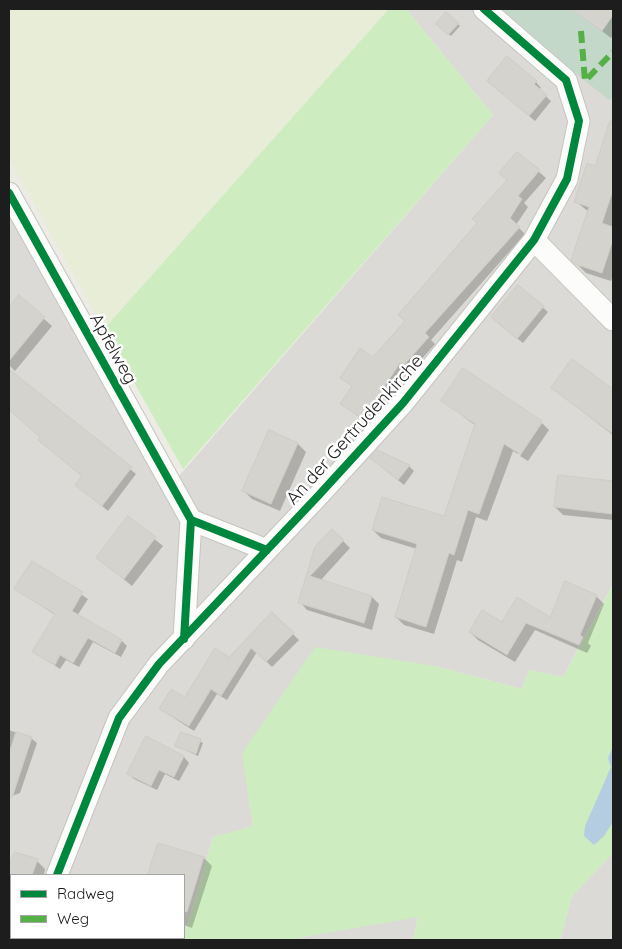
<!DOCTYPE html>
<html>
<head>
<meta charset="utf-8">
<style>
	body { margin:0 }
	#map { position:relative; width:622px; height:949px; overflow:hidden; background:#ecebe4; font-family:Quicksand,sans-serif }
	canvas { display:block }
	.frame { position:absolute; inset:0; border:10px solid #1d1d1d; pointer-events:none }
	.legend { position:absolute; left:10px; top:874px; width:175px; height:65px; box-sizing:border-box; background:#fff; border:1px solid #a5a5a5; margin:0; padding:6px 9px; list-style:none; font-size:15px; color:#1d1d1d }
	.legend li { display:flex; align-items:center; gap:10px; height:25px }
	.legend b { width:25px; border:1px solid #a5a5a5 }
</style>
</head>
<body>
<div id="map">
<canvas width="622" height="949"></canvas>
<div class="frame"></div>
<ul class="legend">
<li><b style="height:6px;background:#00873e"></b>Radweg</li>
<li><b style="height:6px;background:#55b145"></b>Weg</li>
</ul>
</div>
<script>
const c = document.querySelector('canvas').getContext('2d');
c.lineJoin = 'round';
function fill(path, color) { c.fillStyle = color; c.fill(path, 'evenodd'); }
function trace(path, color, width, dash) { c.strokeStyle = color; c.lineWidth = width; c.lineCap = dash ? 'butt' : 'round'; c.setLineDash(dash || []); c.stroke(path); }
function label(font, color, halo, rows, align = 'center') {
  c.font = font + ' Quicksand,sans-serif'; c.lineWidth = 5; c.setLineDash([]); c.textBaseline = 'middle'; c.strokeStyle = halo; c.fillStyle = color; for (const [text, x, y, turn = 0] of rows) {
    c.save(); c.translate(x, y); c.rotate((+turn || 0) * Math.PI / 180); c.textAlign = isNaN(turn) ? turn : align; if (halo) c.strokeText(text, 0, 0); c.fillText(text, 0, 0); c.restore();
  }
}
const residential = new Path2D(`
	M406 9H613V584L563 677 529 670 522 689 435 666 243 753 253 827 213 837 183 940H9V213L165 492 493 115ZM11 875H184V938H11Z
	M613 853V940H560L572 896Z
	M418 916 413 940H286Z`);
const farmland = new Path2D(`
	M9 9H389L104 329 9 158Z`);
const grass = new Path2D(`
	M389 9H406L493 115 183 469 104 329Z
	M613 585V853L572 896 560 940H413L418 917 286 940H183L213 837 253 826 242 753 315 647 435 666 522 689 529 670 563 677Z`);
const cemetery = new Path2D(`
	M502 9H613V97L609 100 585 81Z`);
const water = new Path2D(`
	M613 747V822L604 836 594 845 584 836 585 826 611 767 608 758Z`);
const shadow = new Path2D(`
	M584 9H613V35L611 38 580 14Z
	M447 14 460 26 451 36 438 24Z
	M508 58 536 82 541 88 539 90 551 101 535 121 494 86Z
	M613 136V276L611 281 586 273 573 260 589 212 575 201Z
	M517 153 546 178 524 203 528 207 516 225 525 234 431 340 435 344 411 371 407 368 370 425 342 404 353 387 342 378 373 358 406 321 509 181Z
	M518 286 548 312 523 343 498 323Z
	M19 297 52 326 15 371 9 365V309Z
	M573 361 613 390V435L552 388Z
	M15 376 136 474 108 511 77 485 83 477 45 445 42 437 9 410V384Z
	M442 400 540 422 518 454 513 451 487 521 476 517 462 562 457 560 434 634 404 625 396 617 417 549 381 538 373 530 444 517 476 426Z
	M542 423 549 430 528 461 520 456Z
	M270 432 298 444 306 452 280 511 252 499 244 491Z
	M377 452 409 466 414 471 404 485 371 458Z
	M559 477 613 482V520L563 515 555 507Z
	M129 518 163 546 132 586 98 558Z
	M343 541 350 548 320 581 372 597 379 604 372 630 307 610 300 602 316 548Z
	M32 562 88 599 77 616 122 641 127 646 121 657 93 642 79 667 66 660 60 669 34 652 55 615 16 589Z
	M596 596 604 604 588 643 591 646 587 653 535 630 515 662 478 640 470 632 551 619Z
	M272 614 299 640 272 667 257 652 227 700 217 694 194 731 160 709 185 699 230 658Z
	M9 730 31 738 37 743 20 793 9 797V759L12 748 9 747Z
	M182 733 203 743 198 756 177 746Z
	M146 738 184 757 189 763 179 781 165 774 157 790 134 779 128 773Z
	M159 844 204 858 212 866 192 928 184 925V875H149Z
	M16 853 37 861 45 869 44 875H11V884L9 881V869Z
	M55 938H159L158 940H55Z`);
const building = new Path2D(`
	M571 9H613V15L602 31Z
	M446 12 459 23 448 35 436 24Z
	M507 56 537 81 534 84 547 95 529 116 487 81Z
	M610 121 613 122V190L602 223 613 227V240L602 273 575 264 571 260 589 207 574 202 587 163 595 166Z
	M517 152 540 170 518 196 522 199 510 218 520 227 425 333 429 337 403 366 400 363 363 419 340 404 352 386 340 378 360 348 373 357 405 321 398 315 477 223 472 219 507 180 499 173Z
	M518 285 544 306 517 339 491 317Z
	M19 295 45 317 9 361V308Z
	M572 359 613 389V434L551 388Z
	M463 368 542 421 520 454 504 444 479 514 468 510 454 555 449 553 426 627 395 617 417 544 372 530 382 497 444 516 475 424 441 401Z
	M9 369 132 467 102 506 75 485 82 476 38 440 40 437 9 410Z
	M269 430 298 443 271 504 242 491Z
	M377 450 410 465 398 480 370 458Z
	M558 475 613 481V514L554 507Z
	M128 516 156 537 124 579 96 558Z
	M332 529 344 540 310 576 372 596 364 623 298 603 315 547Z
	M32 561 83 592 72 611 122 640 115 653 88 638 73 663 60 655 55 665 32 652 55 614 14 589Z
	M565 581 597 595 580 635 583 637 579 645 526 623 507 655 469 632 482 610 502 622 517 597 550 617Z
	M272 612 294 633 266 662 251 648 221 696 211 689 189 726 159 709 171 689 185 697 215 648 229 657Z
	M16 732 32 737 12 798 9 797V755Z
	M181 732 201 739 196 754 175 746Z
	M146 736 184 756 174 777 159 770 151 786 127 774Z
	M158 843 204 857 187 912 184 911V875H148Z
	M15 852 38 859 32 875H9V866Z`);
const minor = new Path2D(`
	M9 193 191 520 184 639
	M534 240 613 320
	M191 520 267 550
	M57 875 119 718 159 664 318 496 403 403 534 240 567 179 579 121 566 80 484 9
	M9 909 11 910
	M32 940 33 938`);
const quiet = new Path2D(`
	M581 31 585 81 613 52`);
const cycleway = new Path2D(`
	M9 193 191 520 184 639
	M191 520 267 550
	M57 875 119 718 159 664 318 496 403 403 534 240 567 179 579 121 566 80 484 9`);
const streetNames = [
	["Apfelweg",113,349,61],
	["An der Gertrudenkirche",355,430,-48]
];
fill(residential, '#dbdad6');
fill(farmland, '#e7edd6');
fill(grass, '#cdecc0');
fill(cemetery, '#c3d8c8');
fill(water, '#b5cde1');
fill(shadow, '#0003');
fill(building, '#d4d3cd');
trace(building, '#cfcdc6', 1);
trace(minor, '#c4c4c1', 23);
trace(minor, '#fcfcfb', 21);
trace(quiet, '#55b145', 6, [12, 6]);
trace(cycleway, '#00873e', 8);
label('18px', '#1d1d1d', '#fff', streetNames);
</script>
</body>
</html>
